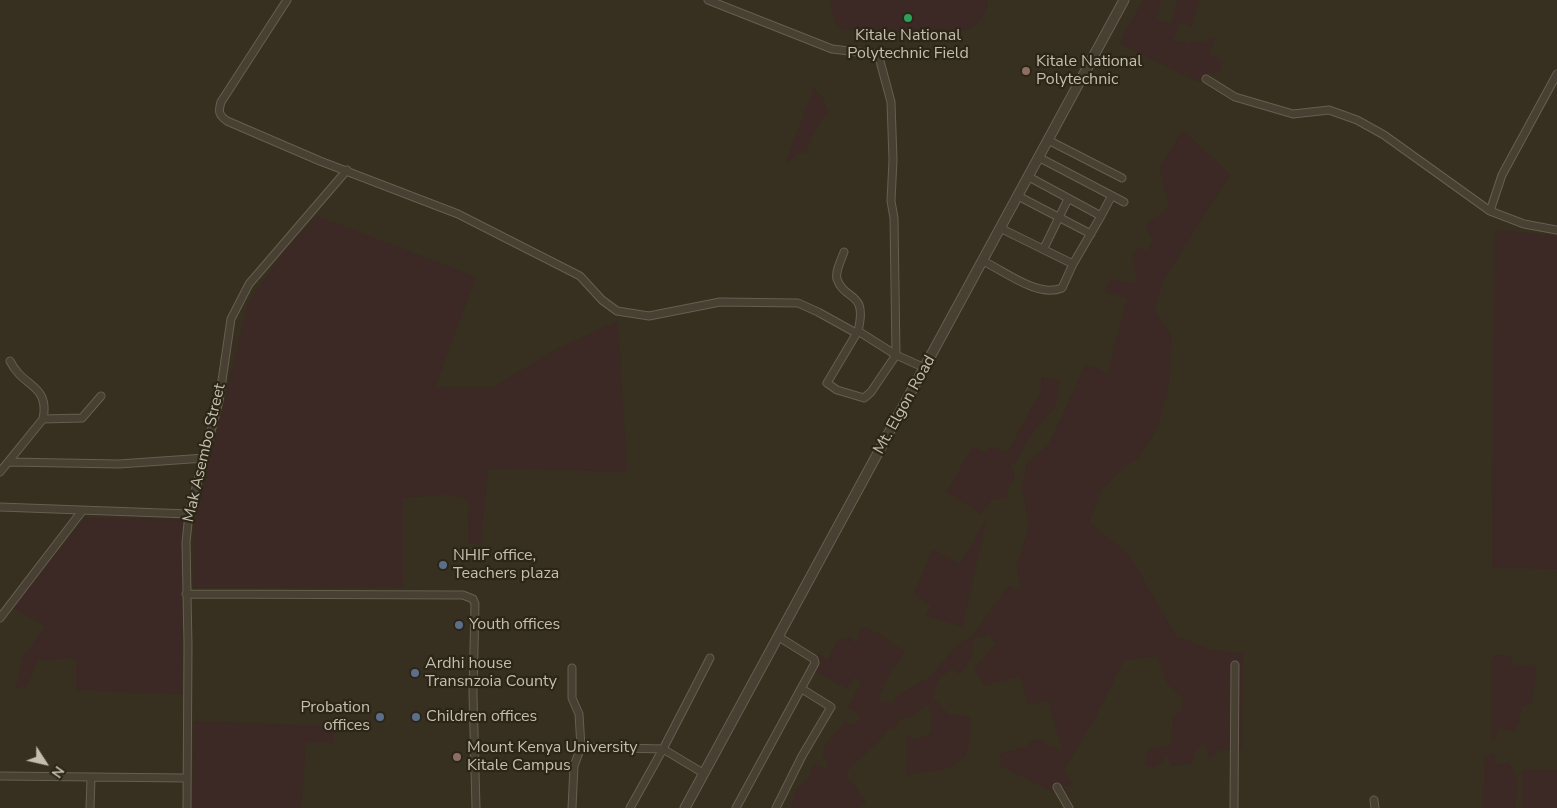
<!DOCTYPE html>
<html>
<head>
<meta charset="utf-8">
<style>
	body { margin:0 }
	#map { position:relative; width:1557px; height:808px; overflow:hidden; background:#372f1f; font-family:"Nunito Sans",sans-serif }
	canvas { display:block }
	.north { position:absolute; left:20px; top:738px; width:50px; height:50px; -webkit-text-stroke:4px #2c2618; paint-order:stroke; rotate:125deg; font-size:14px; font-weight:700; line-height:20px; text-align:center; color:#c5bead }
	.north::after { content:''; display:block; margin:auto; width:18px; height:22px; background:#c5bead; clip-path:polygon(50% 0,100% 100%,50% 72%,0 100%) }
</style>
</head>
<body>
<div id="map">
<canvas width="1557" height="808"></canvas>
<div class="north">N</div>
</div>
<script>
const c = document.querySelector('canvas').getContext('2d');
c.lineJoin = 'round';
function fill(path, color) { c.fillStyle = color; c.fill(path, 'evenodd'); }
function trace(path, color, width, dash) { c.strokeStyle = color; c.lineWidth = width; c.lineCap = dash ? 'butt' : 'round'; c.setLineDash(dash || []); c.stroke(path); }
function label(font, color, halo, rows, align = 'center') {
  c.font = font + ' "Nunito Sans",sans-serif'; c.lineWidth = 4.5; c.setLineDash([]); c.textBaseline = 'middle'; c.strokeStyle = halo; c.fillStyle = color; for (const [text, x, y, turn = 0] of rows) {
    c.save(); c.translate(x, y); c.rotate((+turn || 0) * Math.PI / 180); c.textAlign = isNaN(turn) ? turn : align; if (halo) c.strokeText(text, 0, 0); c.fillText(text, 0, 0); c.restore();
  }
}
const green = new Path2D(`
	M829 0H988C985 19 975 29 956 32H880L842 29 836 23Z
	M1144 0H1161L1156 19 1171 24 1178 0H1199L1191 27 1180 22 1173 40 1188 44 1191 41 1205 43 1210 38 1214 39 1209 53 1219 59 1221 73H1208L1199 82 1120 44 1127 28Z
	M814 88 824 99V103L829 113C815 124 813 136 806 152L798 154 785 164Z
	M1183 130 1230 175 1165 277 1154 310 1172 336 1168 387 1158 426 1139 458 1125 465 1102 489 1089 522 1129 555 1176 636 1211 650 1243 654 1242 749 1220 750 1210 759 1205 743 1197 749 1192 763 1171 766 1167 755 1156 767 1146 766V750L1171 745 1173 718 1181 710 1183 699 1167 683 1158 656 1124 660 1094 720 1064 770 1073 786H1063L1070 799 1060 801 1057 794 1001 766 1000 754 1026 747 1031 741 1041 740 1047 745 1063 750 1048 700 1028 705 1020 676 985 685 974 669 996 644 989 635 973 637C973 653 972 663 958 674L952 668 937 681 933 698 949 715 970 717C968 726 971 735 969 744 965 772 933 771 912 773L907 776C905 760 910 752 906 736L917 740 931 733 932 717 928 703 913 716 901 718 895 728 887 730C877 747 850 763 846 775L866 802 857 808H791L797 788 810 778 811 766 818 765 826 769 829 762 823 757C825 736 837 738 844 722L855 725 861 717 848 707 862 682 855 676 847 688 815 671 819 661 815 656 819 654 828 661 838 639 851 638 856 645 862 627 879 634 905 652 897 665 892 668 879 696 881 702H888L891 706 898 695 929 678 960 643 972 637 1008 586 1021 592 1017 568 1029 527 1022 486 1027 463 1049 445 1086 364 1108 373 1127 298 1105 291 1111 279 1138 284 1132 255 1138 248 1147 251 1153 241 1146 224 1169 208 1160 167Z
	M317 216 476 277 435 387H494L555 350 618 321 627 472 488 468 481 544H468L469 502C454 490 422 497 403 498V587L193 588V531L248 304 286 249Z
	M1495 230 1557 236V569L1492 567Z
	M1041 377 1059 380 1056 406 1035 429 1015 462 1010 464 1015 478 1008 487 1007 497 991 500 981 514 947 492 972 448H976L984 453 991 447 1008 452 1042 389Z
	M85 518 183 519 182 694 76 690V658L38 660 26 687 16 688 23 658 46 626 13 608Z
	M987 518 962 627 926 615 932 606 914 594 933 550 960 564Z
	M1495 654 1511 657 1513 666 1533 665 1537 671 1531 703 1521 707 1519 723 1513 732 1499 727 1494 741 1491 739V662Z
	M194 721 334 727V743L306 742 301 808H192Z
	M1494 753 1496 765 1508 763C1522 780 1516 789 1516 808H1483L1485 758Z
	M1522 769H1557V808H1522Z`);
const minor = new Path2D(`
	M287 0 221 102C218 112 219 115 227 121L320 161 458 214 580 276 602 300 617 311 649 316 720 302 798 303 818 312 856 333
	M708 0 832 49 875 54 880 61 891 102 893 160 891 201 894 218 896 355 871 392 864 398 837 390 827 383 858 331
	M1206 79 1235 97 1293 114 1329 110 1357 120 1384 135 1490 211 1524 224 1557 230
	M1048 140 1122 178
	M1038 157 1124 202
	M1018 196 1091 234
	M1490 211 1502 175 1557 74
	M1101 216 1111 197
	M1000 228 1073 264
	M1044 248 1068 199
	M844 252C841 260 835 272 837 279 845 302 868 290 858 331L896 355 925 368
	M983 261C1006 272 1038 298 1062 288L1073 264 1101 216 1029 177
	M10 361C23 388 50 384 43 419
	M8 462 119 464 205 458
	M0 472 43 419 82 418 101 396
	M0 507 189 514
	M186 594 463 595 473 599 475 604 473 694 476 808
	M0 618 82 511
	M572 668V698L579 714 581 747
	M0 776 186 778
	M1057 787 1069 808
	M1374 800 1375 808
	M90 808 91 778
	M187 808 188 645 186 542 189 514 219 401 231 319 249 284 347 170
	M572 808 574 766 581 747 663 749 710 658
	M630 808 663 749 703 773
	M736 808 815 663 814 659 779 637
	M776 808 802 756 831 707 802 689
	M1234 808 1235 665`);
const tertiary = new Path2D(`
	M685 808 1124 0`);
const markers = [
	[908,18,5,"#2e9e5b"],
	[1026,71,5,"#8d6e63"],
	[443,565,5,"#5c6f8a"],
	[459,625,5,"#5c6f8a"],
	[415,673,5,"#5c6f8a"],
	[380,717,5,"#5c6f8a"],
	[416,717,5,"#5c6f8a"],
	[457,757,5,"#8d6e63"]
];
const poiNames = [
	["Kitale National",908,36,"center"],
	["Polytechnic Field",908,54,"center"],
	["Kitale National",1036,62],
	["Polytechnic",1036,80],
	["NHIF office,",453,556],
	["Teachers plaza",453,574],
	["Youth offices",469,625],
	["Ardhi house",425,664],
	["Transnzoia County",425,682],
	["Probation",370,708,"right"],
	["offices",370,726,"right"],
	["Children offices",426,717],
	["Mount Kenya University",467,748],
	["Kitale Campus",467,766]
];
const streetNames = [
	["Mt. Elgon Road",905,405,-61],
	["Mak Asembo Street",205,453,-77]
];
fill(green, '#3c2825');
trace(minor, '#665f50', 9);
trace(tertiary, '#665f50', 11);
trace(minor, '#484133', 7);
trace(tertiary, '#484133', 9);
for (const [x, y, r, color] of markers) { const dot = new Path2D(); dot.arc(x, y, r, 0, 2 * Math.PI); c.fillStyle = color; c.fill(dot); trace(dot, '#2c2618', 2); }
label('16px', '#c5bead', '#2c2618', poiNames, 'left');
label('16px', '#c5bead', '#2c2618', streetNames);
</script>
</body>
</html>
